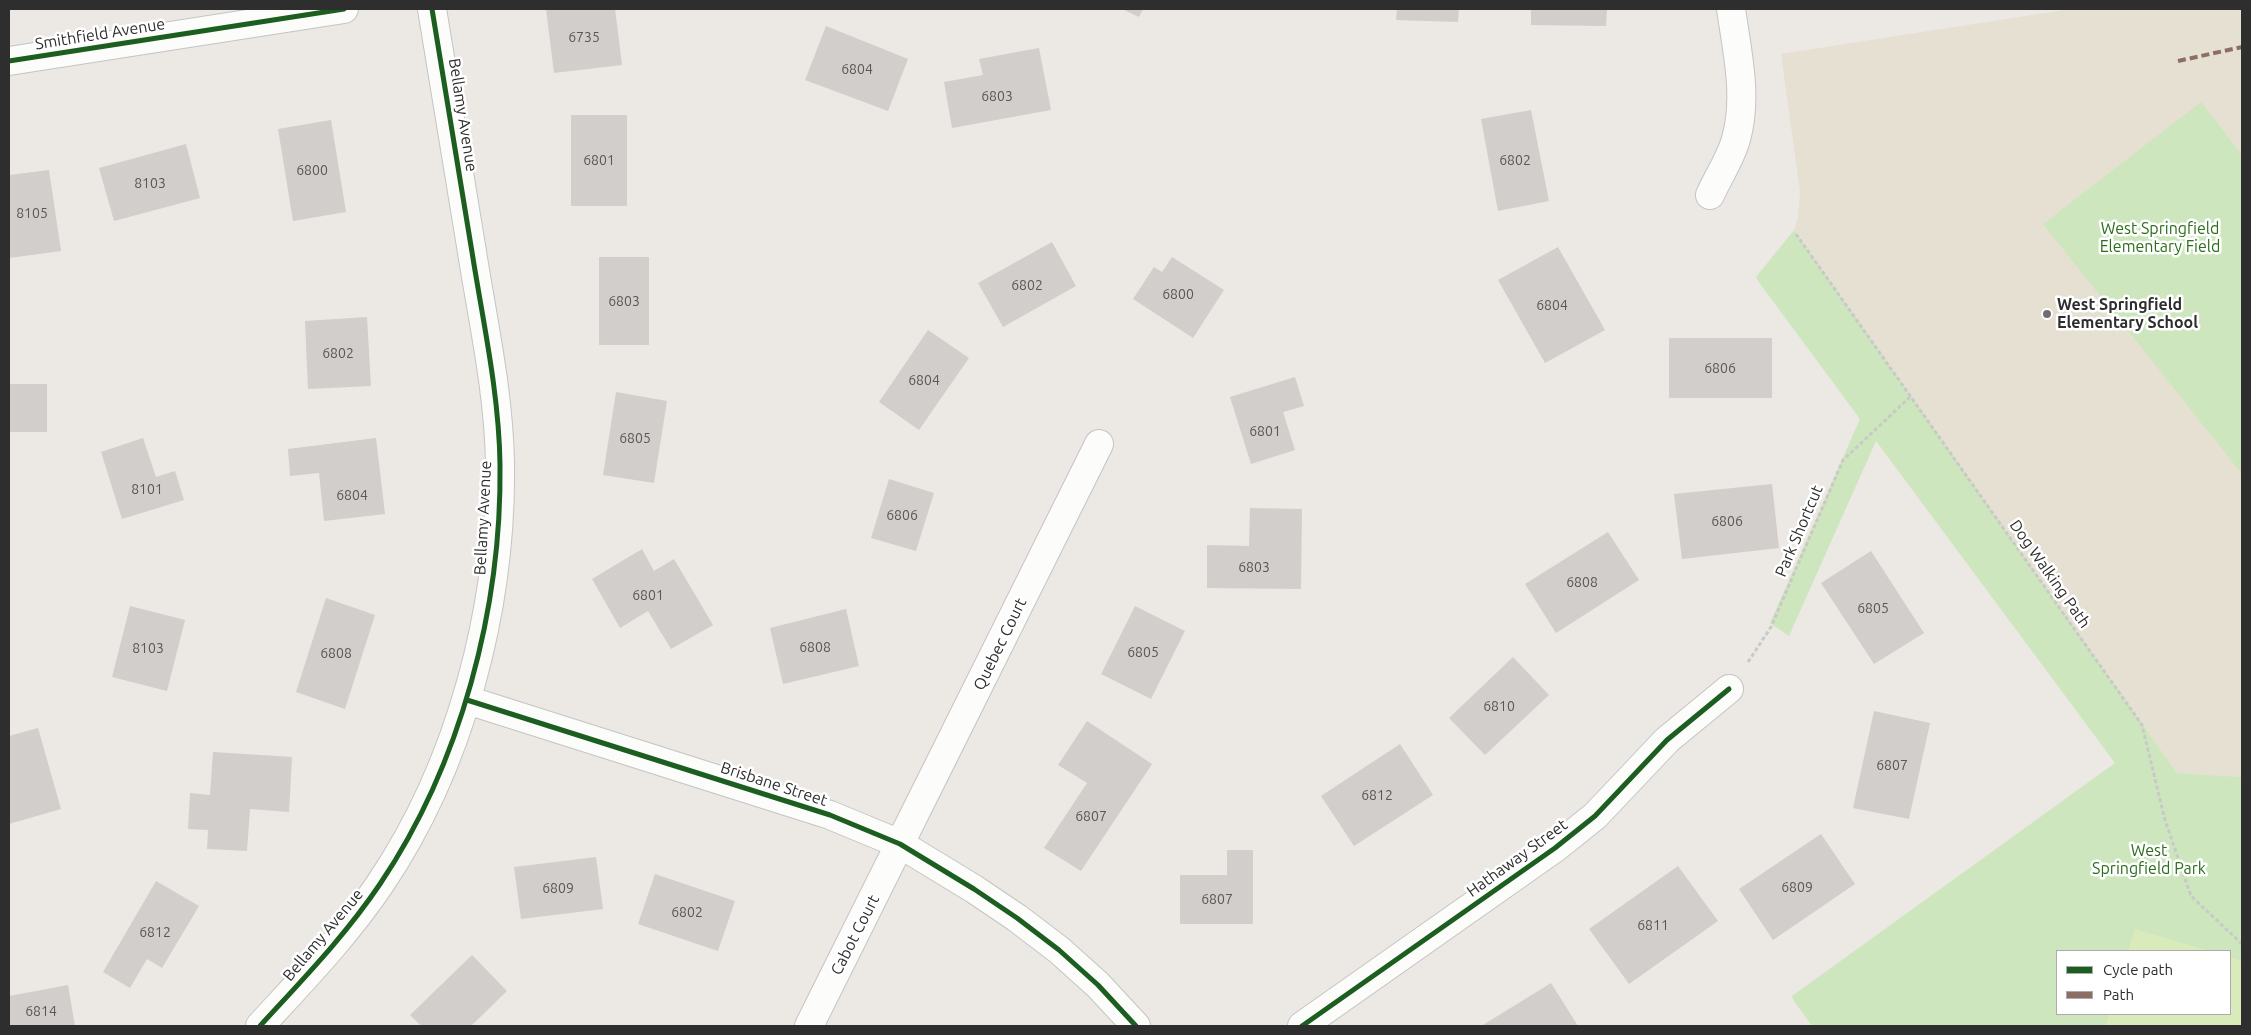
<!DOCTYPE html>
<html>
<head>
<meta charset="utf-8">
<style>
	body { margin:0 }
	#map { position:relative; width:2251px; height:1035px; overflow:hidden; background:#ece8e4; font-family:Ubuntu,sans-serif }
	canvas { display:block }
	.frame { position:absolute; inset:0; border:10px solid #2e2e2e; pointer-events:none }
	.legend { position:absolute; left:2056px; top:950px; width:175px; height:65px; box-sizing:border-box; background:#fff; border:1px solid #ababab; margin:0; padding:6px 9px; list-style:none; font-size:15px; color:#2e2e2e }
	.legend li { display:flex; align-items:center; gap:10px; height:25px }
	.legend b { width:25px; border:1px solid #ababab }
</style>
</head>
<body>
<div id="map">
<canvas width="2251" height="1035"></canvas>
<div class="frame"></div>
<ul class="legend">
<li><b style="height:6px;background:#1b5e20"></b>Cycle path</li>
<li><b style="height:6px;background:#8d6e63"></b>Path</li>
</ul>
</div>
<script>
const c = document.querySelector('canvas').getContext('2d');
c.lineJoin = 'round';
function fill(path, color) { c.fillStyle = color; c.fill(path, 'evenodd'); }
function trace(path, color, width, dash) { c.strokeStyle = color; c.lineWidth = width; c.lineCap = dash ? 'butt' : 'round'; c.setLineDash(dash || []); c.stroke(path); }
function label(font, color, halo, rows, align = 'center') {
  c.font = font + ' Ubuntu,sans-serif'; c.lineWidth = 5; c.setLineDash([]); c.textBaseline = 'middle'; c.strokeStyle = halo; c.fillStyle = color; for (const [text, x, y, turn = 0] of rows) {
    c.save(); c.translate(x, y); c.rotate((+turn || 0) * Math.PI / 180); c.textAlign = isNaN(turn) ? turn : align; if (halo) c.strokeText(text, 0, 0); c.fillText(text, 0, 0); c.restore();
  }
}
const education = new Path2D(`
	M2070 9H2242V777L2177 773 1794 230 1798 217 1800 192 1781 54Z`);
const green = new Path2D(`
	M2201 102 2242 155V474L2043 224Z
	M1794 230 2177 773 2242 777V1026H1812L1794 1001 1792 996 2115 763 1876 441 1789 636 1770 623 1860 419 1758 281 1756 277ZM2057 951H2230V1014H2057Z`);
const pitch = new Path2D(`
	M2135 929 2210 951H2128Z
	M2230 957 2242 961V1026H2106L2109 1014H2230Z`);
const building = new Path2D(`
	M546 9H615L622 65 554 73Z
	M1122 9H1143L1139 17Z
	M1397 9H1459L1458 22 1396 20Z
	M1531 9H1607L1606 26 1531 25Z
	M826 26 908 59 888 111 805 80Z
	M1039 48 1051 110 952 128 944 82 983 75 979 59Z
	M1531 110 1549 201 1498 211 1481 119Z
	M571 115H627V206H571Z
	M331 120 346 212 293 221 278 129Z
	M186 144 200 198 114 221 99 168Z
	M49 170 61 251 9 258V175Z
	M1052 242 1076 286 1003 327 978 283Z
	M1558 247 1605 330 1545 363 1498 280Z
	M599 257H649V345H599Z
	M1172 257 1224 290 1193 338 1133 299 1154 267 1162 272Z
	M367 317 371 386 308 389 305 321Z
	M928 330 969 358 919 430 879 402Z
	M1669 338H1772V398H1669Z
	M1295 377 1304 406 1283 412 1295 450 1251 464 1230 397Z
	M9 384H47V432H9Z
	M616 392 667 401 654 483 603 475Z
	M143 438 156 477 175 471 184 500 122 519 101 452Z
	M376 438 385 514 324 521 319 473 290 476 288 449Z
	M889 479 934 493 916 551 871 538Z
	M1772 484 1779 548 1682 559 1674 494Z
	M1250 508 1302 509 1301 589 1207 588V545L1249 546Z
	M1608 532 1639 580 1556 633 1525 584Z
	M642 549 654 571 674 559 713 625 671 649 648 611 620 628 592 579Z
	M1871 551 1924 633 1874 664 1821 583Z
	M326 598 375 615 345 709 296 692Z
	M130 606 185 620 167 691 112 677Z
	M1135 606 1185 631 1151 699 1101 674Z
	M846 609 859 666 783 684 770 628Z
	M1513 657 1549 695 1485 755 1449 718Z
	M1874 711 1930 723 1909 819 1853 808Z
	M1087 721 1152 764 1081 871 1044 848 1087 783 1058 765Z
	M38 728 61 809 9 824V736Z
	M1400 744 1433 795 1354 846 1321 796Z
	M213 752 292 757 289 812 250 809 247 851 207 849 208 830 188 829 190 793 210 795Z
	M1821 834 1855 884 1773 940 1739 889Z
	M1227 850H1253V924H1180V875H1227Z
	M596 857 603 909 521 919 514 867Z
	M1678 866 1718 921 1629 984 1589 929Z
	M655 874 735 901 718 951 638 924Z
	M156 881 199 906 162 968 147 959 130 988 103 972Z
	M472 955 507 991 471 1026H421L410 1015Z
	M1551 983 1578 1026H1484L1483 1025Z
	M68 985 75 1026H9V996Z`);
const path = new Path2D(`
	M1796 234 2142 725 2165 820 2191 896 2242 944
	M1748 662 1771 627 1843 460 1910 397`);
const minor = new Path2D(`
	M9 61 344 9
	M1710 195C1718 177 1731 158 1736 139 1748 97 1737 51 1731 9
	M467 700 830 815 900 844 974 889 1017 918 1059 950 1098 985 1136 1026
	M260 1026C302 980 345 936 380 884 461 764 502 607 500 464 499 393 483 322 472 252 459 171 446 90 432 9
	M809 1026 1099 444
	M1302 1026 1555 848 1595 816 1667 740 1729 689`);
const quiet = new Path2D(`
	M2178 61 2242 47`);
const cycleway = new Path2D(`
	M9 61 344 9
	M467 700 830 815 900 844 974 889 1017 918 1059 950 1098 985 1136 1026
	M260 1026C302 980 345 936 380 884 461 764 502 607 500 464 499 393 483 322 472 252 459 171 446 90 432 9
	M1302 1026 1555 848 1595 816 1667 740 1729 689`);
const markers = [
	[2047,314,5,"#706f6e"]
];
const numberNames = [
	["6735",584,37],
	["6804",857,69],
	["6803",997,96],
	["6801",599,160],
	["6802",1515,160],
	["6800",312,170],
	["8103",150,183],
	["8105",32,213],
	["6802",1027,285],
	["6800",1178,294],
	["6803",624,301],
	["6804",1552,305],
	["6802",338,353],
	["6806",1720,368],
	["6804",924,380],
	["6801",1265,431],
	["6805",635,438],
	["8101",147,489],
	["6804",352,495],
	["6806",902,515],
	["6806",1727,521],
	["6803",1254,567],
	["6808",1582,582],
	["6801",648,595],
	["6805",1873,608],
	["6808",815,647],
	["8103",148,648],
	["6805",1143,652],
	["6808",336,653],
	["6810",1499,706],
	["6807",1892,765],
	["6812",1377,795],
	["6807",1091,816],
	["6809",1797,887],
	["6809",558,888],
	["6807",1217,899],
	["6802",687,912],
	["6811",1653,925],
	["6812",155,932],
	["6814",41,1011]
];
const streetNames = [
	["Smithfield Avenue",100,34,-9],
	["Bellamy Avenue",463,115,81],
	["Bellamy Avenue",483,518,-87],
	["Park Shortcut",1799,531,-67],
	["Dog Walking Path",2050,574,55],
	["Quebec Court",1000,644,-64],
	["Brisbane Street",774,784,18],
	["Hathaway Street",1517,858,-36],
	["Bellamy Avenue",323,935,-50],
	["Cabot Court",855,935,-63]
];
const parkNames = [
	["West Springfield",2160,229],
	["Elementary Field",2160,247],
	["West",2149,851],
	["Springfield Park",2149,869]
];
const poiNames = [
	["West Springfield",2057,305],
	["Elementary School",2057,323]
];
fill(education, '#e6e0d3');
fill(green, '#cee6be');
fill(pitch, '#d9eabb');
fill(building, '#d1cecb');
trace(minor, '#c5c4c5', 30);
trace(path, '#c9c9c8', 3, [4, 2.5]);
trace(minor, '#fcfcfb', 28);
trace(quiet, '#8d6e63', 4, [8, 4]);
trace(cycleway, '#1b5e20', 5);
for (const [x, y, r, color] of markers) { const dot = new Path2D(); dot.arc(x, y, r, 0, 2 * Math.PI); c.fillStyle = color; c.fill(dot); trace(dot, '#fff', 2); }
label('14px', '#585857', null, numberNames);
label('16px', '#2e2e2e', '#fff', streetNames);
label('16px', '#2c6e1b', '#fff', parkNames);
label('bold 16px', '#2e2e2e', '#fff', poiNames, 'left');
</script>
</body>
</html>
